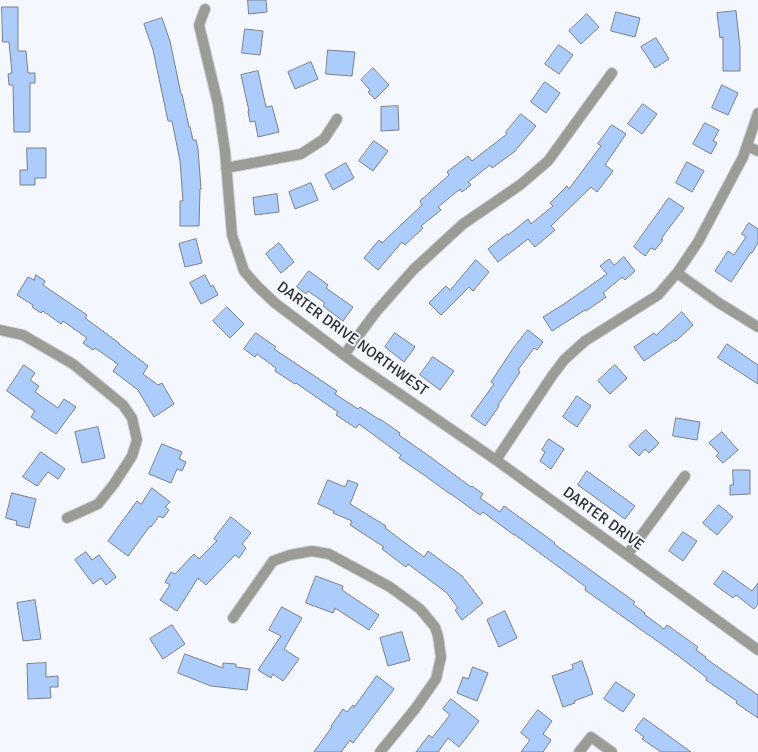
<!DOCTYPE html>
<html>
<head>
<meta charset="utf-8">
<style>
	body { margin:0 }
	canvas { display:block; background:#f4f8fe }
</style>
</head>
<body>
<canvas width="758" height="752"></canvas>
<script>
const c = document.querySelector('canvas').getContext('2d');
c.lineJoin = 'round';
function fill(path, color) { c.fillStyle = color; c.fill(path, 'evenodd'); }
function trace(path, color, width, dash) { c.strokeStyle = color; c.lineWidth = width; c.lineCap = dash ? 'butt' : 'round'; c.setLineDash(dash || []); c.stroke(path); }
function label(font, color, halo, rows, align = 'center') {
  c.font = font + ' Signika,sans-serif'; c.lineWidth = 4; c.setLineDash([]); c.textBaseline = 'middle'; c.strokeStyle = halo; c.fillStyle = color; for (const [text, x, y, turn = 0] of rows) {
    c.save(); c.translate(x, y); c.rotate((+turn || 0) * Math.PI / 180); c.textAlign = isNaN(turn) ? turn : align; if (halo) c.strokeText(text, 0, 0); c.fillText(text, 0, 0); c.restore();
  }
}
const building = new Path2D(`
	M248 0H266L267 12 249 14Z
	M2 7H18V51H26L28 73H35V83H30V132H14L13 85H9L8 74 12 73 9 42H3Z
	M736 11 740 47V71H723V37L720 38 717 13Z
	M616 12 640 18 635 37 611 31Z
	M587 14 599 27 581 44 569 31Z
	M162 18 170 41 181 94H182L189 127H190L193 140H196L198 149 201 189H200L199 226H180V201H183L180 161 172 121H168L153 50 144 24Z
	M245 29 263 31 260 55 242 53Z
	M656 38 669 59 655 68 641 47Z
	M559 45 573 55 559 74 545 64Z
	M328 50 355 52 352 76 326 74Z
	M311 62 318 79 295 89 288 72Z
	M373 68 389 85 375 99 368 92 370 90 361 80Z
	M258 71 266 107 272 106 279 132 258 137 255 121 250 122 248 111H249L241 75Z
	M545 82 560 93 546 113 531 102Z
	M722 85 738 93 728 115 712 108Z
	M643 104 657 114 642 134 628 124Z
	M398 106 399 130 381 131V107Z
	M521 114 536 126 514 152 492 168 490 165 468 182 471 185 462 192 460 189 438 207 441 210 421 226 423 228 405 245 402 242 378 270 364 258 379 240 382 243 422 205 420 201 449 175 447 172 468 156 472 161 507 134 506 132Z
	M705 123 719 130 713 141 717 143 711 154 693 144Z
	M612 125 626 134 605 165 613 171 597 192 591 187 551 226 555 230 535 247 528 239 498 262 488 249 507 234 508 235 528 219 531 224 553 206 550 203 567 186 569 189 601 146 598 144Z
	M374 141 388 151 373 171 359 161Z
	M27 148H46V178H35V185H20V170H27Z
	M687 162 704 171 692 192 676 183Z
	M346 163 354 178 333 190 325 175Z
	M311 183 318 200 295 209 289 192Z
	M277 194 279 212 255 215 253 198Z
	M669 198 684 208 661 239 663 240 655 250 651 248 645 256 634 247Z
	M749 223 758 229V243L752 253 751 252 731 282 715 271 728 251 734 255 746 237 742 234Z
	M196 239 202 263 185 267 179 244Z
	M279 243 294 262 281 273 266 254Z
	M624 257 635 271 625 280 622 277 603 293 606 297 586 311 585 310 552 331 543 317 564 304 607 274 600 266 609 259 614 265Z
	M476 260 489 272 473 291 469 287 441 315 429 303 446 286 450 290Z
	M309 271 328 285 326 288 353 307 343 321 323 306 325 303 308 291 306 294 297 287Z
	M36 275 45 281 43 285 87 315 85 318 119 343V344L148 366 143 374 158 385 162 383 174 404 154 417 138 390 113 371 118 364 95 348 93 350 83 343 87 338 63 321 61 324 43 311 41 313 32 307 33 305 17 295 28 277 34 280Z
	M205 275 211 287 213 285 218 295 201 304 190 283Z
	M227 307 244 324 230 338 213 321Z
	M682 312 693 325 676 341 675 340 644 361 634 347 654 333 656 335Z
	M528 330 543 342 537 350 534 348 518 370 520 372 498 405 499 406 485 426 471 416 494 384 491 382 512 350Z
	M256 333 276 347 274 349 337 391 335 394 358 409 360 407 380 420V419L400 433 399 435 429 456 471 487 472 486 483 494 480 498 500 512 504 506 555 543 554 544 635 602 633 604 645 613 644 614 664 629 667 625 698 647 696 650 706 657 705 658 758 695V718L736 703 737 701 706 680 707 678 677 655 585 590 586 587 514 534V535L483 512 480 515 451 494H450L424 475 399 458 401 455 359 424 356 428 336 415 338 412 296 383 295 384 275 371 276 368 257 354 255 357 244 349Z
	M395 333 415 347 404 362 385 347Z
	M727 344 758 365V384L718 358Z
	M433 357 454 371 440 390 420 375Z
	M24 365 35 373 30 380 39 386 35 392 58 408 64 399 76 407 56 434 31 417 35 411 7 391Z
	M615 365 627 378 610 394 598 381Z
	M577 396 591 406 577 427 563 417Z
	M676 418 700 422 697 440 673 436Z
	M98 427 105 458 82 463 75 432Z
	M646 430 659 443 649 453 645 449 639 456 629 446Z
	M722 432 738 450 723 463 716 456 719 453 709 443Z
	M549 439 564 449 551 469 540 461 545 452 542 450Z
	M162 444 182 452 179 459 186 462 182 471 177 469 171 483 149 474Z
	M41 452 65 469 58 479 48 472 37 486 23 477Z
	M733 470H750V494L730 495V485H733Z
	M587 471 635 506 625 519 578 485Z
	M328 480 345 487 348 480 358 484 350 504 386 526 385 528 424 557 428 551 462 576 483 603 462 620 455 610 458 608 447 593 408 564 406 567 382 549 384 547 350 525 352 521 333 513 334 511 318 504Z
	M152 488 170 502 165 507 169 510 163 518 159 516 151 527 150 526 128 556 108 541 137 501 141 504Z
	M12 493 36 499 29 528 16 525 17 521 6 518Z
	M719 505 733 517 717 535 703 523Z
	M231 517 251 533 242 544 246 548 239 558 235 555 206 585 198 578 177 611 160 600 170 585 165 582 171 572 175 574 194 554 199 559 217 541 214 539Z
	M683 532 697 541 683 561 669 551Z
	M86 552 92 560 99 555 116 577 106 585 101 578 93 584 75 560Z
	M724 571 752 591 758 583V604L754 609 736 595 733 598 714 584Z
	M316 576 343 586 342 590 379 615 369 630 335 608 333 613 306 603Z
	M35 600 41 639 23 641 17 603Z
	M282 607 302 618 284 649 299 659 283 681 273 674 271 678 258 670 281 636 269 630Z
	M505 611 517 638 499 647 487 620Z
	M172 625 185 644 163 659 150 639Z
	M402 632 410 660 388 666 380 638Z
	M185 654 223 668V663L236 664V667L250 669 247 690 211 686 178 673Z
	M582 661 593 694 574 701 575 703 563 707 552 676 573 669 572 665Z
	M46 663V677L58 676V687H50L51 698 28 699 27 664Z
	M473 667 488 673 477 701 457 693 463 677 468 679Z
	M377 676 394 689 353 743 350 740 341 752H314L332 727 331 726 343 709 347 712 353 705 354 707Z
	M616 682 635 695 623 712 604 699Z
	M451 699 479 721 459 747 448 738 438 752H416L429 735 432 738 450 715 443 709Z
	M538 710 552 721 543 734 551 740 543 752H521L530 740 521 733Z
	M644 718 691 752H661L642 739 644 737 635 730Z`);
const street = new Path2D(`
	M205 9 199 25 218 104 225 151 232 235 244 271 257 286 275 303 356 364 496 460 758 650
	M747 146 758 151
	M226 168 301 154 324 139 337 119
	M677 273 719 303 758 327
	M0 330 23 335 73 364 123 405 132 418 137 440 132 456 114 484 98 504 67 518
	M344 355 376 312 413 270 463 224 520 185 548 161 612 73
	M496 460 552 376 564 360 585 341 658 295 677 273 698 242 743 157 758 113
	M627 555 685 476
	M233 618 273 561 290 555 312 551 329 554 390 587 420 609 435 627 438 636 441 657 436 679 415 709 380 752
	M579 752 591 737 612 752`);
const streetNames = [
	["DARTER DRIVE NORTHWEST",352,339,36],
	["DARTER DRIVE",603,519,36]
];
fill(building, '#acccfc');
trace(building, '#7a7f88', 1);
trace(street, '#d0d3d9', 12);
trace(street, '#9c9c97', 10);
label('15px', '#2a2c30', '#f4f8fe', streetNames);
</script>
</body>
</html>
